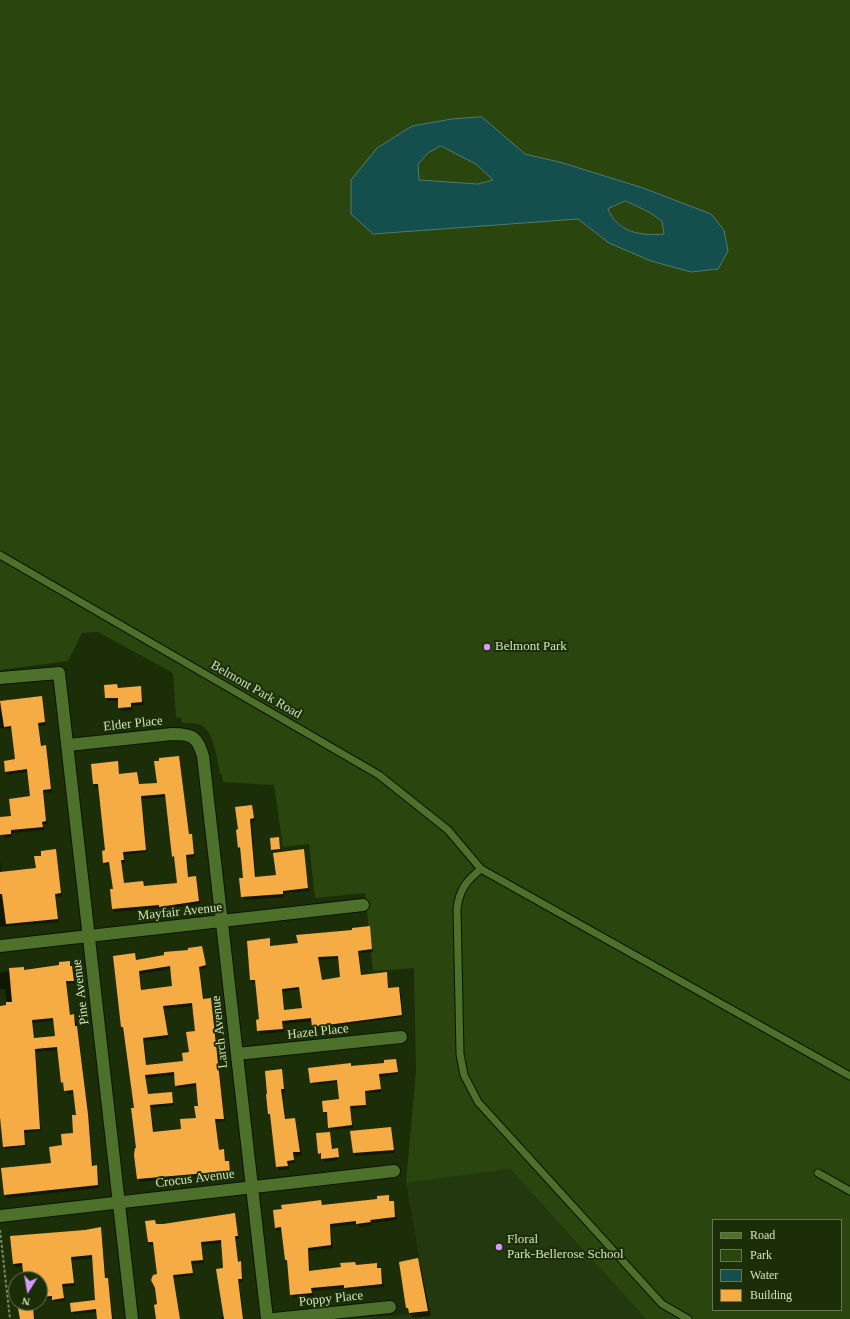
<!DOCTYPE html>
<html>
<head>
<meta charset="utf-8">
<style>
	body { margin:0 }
	#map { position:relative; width:850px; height:1319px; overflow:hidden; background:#1c2e08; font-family:"Times New Roman",serif }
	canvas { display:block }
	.legend { position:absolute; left:712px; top:1219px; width:130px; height:92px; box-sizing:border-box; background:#1c2e08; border:1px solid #647752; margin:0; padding:5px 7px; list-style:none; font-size:12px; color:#d0e4c0 }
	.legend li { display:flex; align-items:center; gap:8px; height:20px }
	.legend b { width:20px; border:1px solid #647752 }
	.north { position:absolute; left:8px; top:1271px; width:40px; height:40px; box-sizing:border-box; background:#1c2e08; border:1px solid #647752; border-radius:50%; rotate:191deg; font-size:11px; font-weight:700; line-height:16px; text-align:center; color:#d0e4c0 }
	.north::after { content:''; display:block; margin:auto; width:14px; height:18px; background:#d69bfa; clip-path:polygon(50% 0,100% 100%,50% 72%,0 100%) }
</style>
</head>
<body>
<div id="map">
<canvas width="850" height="1319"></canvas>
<ul class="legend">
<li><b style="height:5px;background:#4d712a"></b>Road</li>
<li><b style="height:11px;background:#2b450f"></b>Park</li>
<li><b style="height:11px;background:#154f4d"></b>Water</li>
<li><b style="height:11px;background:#f6ac45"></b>Building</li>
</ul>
<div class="north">N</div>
</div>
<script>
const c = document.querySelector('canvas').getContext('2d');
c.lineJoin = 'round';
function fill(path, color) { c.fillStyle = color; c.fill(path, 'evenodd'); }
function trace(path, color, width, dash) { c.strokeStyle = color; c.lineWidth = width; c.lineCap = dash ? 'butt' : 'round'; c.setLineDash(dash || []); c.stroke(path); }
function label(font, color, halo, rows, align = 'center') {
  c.font = font + ' "Times New Roman",serif'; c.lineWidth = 4; c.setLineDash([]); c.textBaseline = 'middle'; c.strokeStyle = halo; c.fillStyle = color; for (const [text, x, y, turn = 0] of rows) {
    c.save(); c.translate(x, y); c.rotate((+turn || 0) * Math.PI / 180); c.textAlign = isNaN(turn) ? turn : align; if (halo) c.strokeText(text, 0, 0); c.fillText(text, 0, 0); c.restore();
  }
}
const built = new Path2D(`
	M510 1169 646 1319H324L393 1316 429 1312 406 1183Z`);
const green = new Path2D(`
	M0 0H850V1319H646L510 1169 406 1183 416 1071 414 968 373 971 365 893 315 898 309 844 283 847 274 785 223 782 222 774H220C218 762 214 731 201 725 196 723 187 723 182 723L181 717 176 718 173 673 98 632 82 633 68 661 0 670ZM713 1220H841V1310H713Z`);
const water = new Path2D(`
	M482 117 525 154 563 163 643 188 711 214 724 230 728 251 718 269 691 272 651 261 609 243 578 219 373 234 351 214V180L377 148 412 126 452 119ZM441 146 476 164 493 180 478 184 419 180 418 164 428 153ZM626 201 649 212 662 221 664 234C641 236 618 233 608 209Z`);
const shadow = new Path2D(`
	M117 685 119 688H141L144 705 132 706 133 710 121 711 119 701H108L106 698Z
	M41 698 46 725 39 726 42 747H45L47 749 52 792 44 793 47 824H43L44 830 12 833V837L4 838 0 818 13 817 31 797 28 772 8 775 6 772 16 760 12 729 0 728V703Z
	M178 757 190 835 193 838 195 857 187 858 189 878 196 877 197 880 200 904 162 909 161 908 115 912 113 909 114 889 111 865H106L104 862 106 851 99 787H95L94 784 117 762 120 775 137 773 139 785 158 784ZM166 797 172 856 175 859 178 884 145 887 143 882 124 884 122 863H125L124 855 147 852 142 799Z
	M252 806 255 821 252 822 256 878 277 876 303 850 309 891 284 893V897L244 900 240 879H244L239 847Z
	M279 838 280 850 273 851 272 850Z
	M56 850 62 896 56 897 59 922 0 927V859L1 873 37 869 42 857Z
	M369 927 373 952 359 953 362 976 386 973 389 989 399 988 401 991 403 1017 314 1029 312 1021 283 1024 284 1032 260 1034 257 1021 260 1020 256 982 253 983 251 980 269 939 271 946 299 944ZM339 958 342 978 322 981 319 960ZM301 989 303 1009 284 1011 283 992Z
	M202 947 207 968 200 969 204 1000H211L212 1002 225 1121 216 1122 219 1151 223 1150 225 1153 226 1162H229L230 1165 231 1173 140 1182 135 1155 137 1149 135 1109 122 1026 135 954 137 961ZM172 969 173 987 142 991 140 974ZM193 1006 196 1031 190 1053 184 1062 147 1066 144 1041 169 1038 164 1009ZM175 1075 178 1088 197 1086 199 1107 197 1118 182 1130 154 1133 151 1108 174 1105 173 1096 172 1093 148 1095 146 1078Z
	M69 962 74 970 75 983 67 984 70 1016H74L75 1018 78 1030 89 1117 93 1167H96L98 1169 99 1188 7 1198 5 1195 52 1164 75 1134 77 1116 75 1093 67 1094 64 1085 62 1082 58 1050 36 1052 41 1131 25 1133 26 1147 6 1149 4 1147 0 1113V1007L7 1006 5 989H0V973L23 968 25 971 60 966ZM55 1021 56 1037 35 1039 33 1023Z
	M395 1060 398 1074 380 1077 381 1092 365 1093 367 1107 351 1109 353 1128 331 1130 328 1114H326L324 1112 340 1100 338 1082 313 1085 311 1082 351 1067 385 1064Z
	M281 1070 285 1092 283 1093 286 1120 294 1119 296 1122 302 1155 294 1156 295 1163 288 1164 289 1169 279 1170 277 1167 272 1117 269 1114Z
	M391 1128 395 1153 355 1156 354 1153Z
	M330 1133 333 1149 337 1151 338 1160 324 1162 319 1153Z
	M388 1196 390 1202H393L395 1205 397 1220 372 1223V1225L359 1227 358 1224 331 1227 333 1248 309 1251 310 1272 342 1268 355 1263 357 1266 376 1264 382 1272 384 1287 347 1290 346 1288 312 1291 313 1296 293 1298 283 1230 277 1231 276 1228 321 1201 323 1206 378 1200Z
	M235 1214 239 1239H236L238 1263 242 1265 243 1282H239L244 1319H221V1317L224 1316 222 1243 202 1245 204 1263 192 1264 194 1275 174 1278 180 1319H156L158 1305 157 1289 152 1283 154 1276 158 1275 154 1245H150L148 1242 146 1222 154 1221 156 1225Z
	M101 1228 106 1279 109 1282 113 1319H98V1312L74 1314 72 1311 96 1301 93 1258 72 1260 75 1286 63 1287 65 1301 55 1302 53 1298 40 1300V1283L52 1260 35 1279H25L24 1266 16 1267 14 1264 85 1231Z
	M417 1260 420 1265 431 1316 413 1318 407 1308 400 1263Z
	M19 1303H33L35 1319H21Z`);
const building = new Path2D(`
	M117 684 118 688 141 686 142 702 131 703V707L118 708V698H105L104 685Z
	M42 696 45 722 38 723 41 746 46 745 51 789 43 790 46 821 42 822 43 827 11 830V834L0 835V817L11 816 9 799 30 796 27 769 5 772 4 761 15 759 11 726 4 727 0 701Z
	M179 756 189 834H192L194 854 186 855 188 877 196 876 199 901 159 907V905L112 909 110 889H113L109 862 103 863 102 851 105 850 98 784H93L91 764 118 761 119 774 137 772 139 784 157 783 154 761H159V758ZM165 794 172 857 174 856 177 883 144 886 143 881 124 883 121 860H124L123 852 146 850 141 796Z
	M252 805 254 818 250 819 255 877 276 875 273 853 304 849 308 888 283 891V894L241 897 239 878H243L240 847 238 848 236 830 238 829 235 807Z
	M279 837 280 849 271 850 270 838Z
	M56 849 61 893 55 894 58 919 6 924 2 894H0V872L36 868 34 856H41V851Z
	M370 926 372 949 358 951 361 975 387 972 388 988 399 987 402 1015 312 1027 311 1018 282 1021 283 1029 257 1031 256 1020 259 1019 255 980H250L247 941 270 938V946L298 943 296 935 352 930V928ZM338 956 340 977 322 980 318 957ZM299 987 302 1008 284 1010 282 989Z
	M202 946 206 965 199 967 203 999 211 998 224 1119H215L219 1150 224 1149 225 1161H229L230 1171 137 1179 134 1155 135 1148H136L131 1108H134L123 1027H121L113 956 135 953 136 960 164 955V952L188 950V948ZM170 966 172 986 141 990 139 971ZM192 1003 195 1031 186 1032 189 1052 182 1053 183 1061 146 1065 143 1038 168 1035 163 1006ZM174 1072 175 1086 196 1083 198 1106H194L196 1118 180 1119 181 1129 153 1132 150 1105 173 1103 172 1092 148 1094 145 1075Z
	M70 961V966H72L74 981H66L70 1015 74 1014 75 1026H77L88 1114 92 1166 97 1165 98 1185 4 1195 1 1168 51 1163 49 1147 62 1145 61 1134 73 1133 72 1115H76L73 1090 64 1091 63 1082 61 1083 57 1047 35 1049 40 1129 24 1130 25 1145 3 1147 0 1117V1006L6 1005V1002H12L9 968 24 967V970L59 965V962ZM53 1018 55 1036 34 1038 32 1020Z
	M396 1059 398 1072 379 1074 381 1089 365 1091 366 1105 350 1106 352 1125 328 1128 327 1112H323L322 1101 339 1099 337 1080 310 1083 308 1068 351 1063V1066L384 1063V1060Z
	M282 1069 284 1089H281L285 1119 295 1118 300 1152H293L294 1160 287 1161 288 1166 276 1167 270 1114H268L266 1094H267L265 1071Z
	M391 1127 394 1150 353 1153 350 1131Z
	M330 1132 332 1149 338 1148 339 1157 321 1159V1153L318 1154 316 1133Z
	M389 1195V1201H394L395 1217 370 1220 371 1222 356 1224V1221L330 1224 331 1245 308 1248 309 1271 341 1267 340 1263 355 1262 356 1265 377 1263V1268H381L382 1284 344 1288V1285L311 1288 312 1293 290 1295 287 1260H285L281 1227 275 1228 273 1210 282 1209 281 1205 306 1202 321 1200 322 1205 377 1199V1196Z
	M235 1213 238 1236H235L238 1262 241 1261 242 1279H238L243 1319H224L216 1269 223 1268 221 1240 201 1242 203 1260 191 1261 193 1273 173 1275 180 1319H156L154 1305 157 1304 155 1288 151 1280 153 1275 157 1274 153 1242H148L145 1221 155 1220 156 1224H163Z
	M101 1227 105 1278H108L112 1319H97L96 1309 71 1312 70 1303 95 1300 92 1255 71 1257 74 1283 62 1284 64 1298 52 1300V1296L40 1297V1279H24L22 1263 13 1264 10 1236 85 1230Z
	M418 1258 428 1311 409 1313 408 1308H406L399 1262Z
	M33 1307 34 1319H20L18 1308Z`);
const path = new Path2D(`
	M0 1230 10 1319`);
const lane = new Path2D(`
	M0 555 379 775 448 830 481 869 850 1076
	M481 869C467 880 459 890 457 909L460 1054 464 1075 478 1102 662 1304 688 1319
	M818 1173 850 1191`);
const street = new Path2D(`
	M0 678 59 673 132 1319
	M68 745 172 734C192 734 197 736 203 756L267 1319
	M0 946 363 905
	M237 1054 401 1037
	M0 1216 394 1171
	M274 1319 390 1307`);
const markers = [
	[487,647,4,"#d69bfa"],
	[499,1247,4,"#d69bfa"]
];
const poiNames = [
	["Belmont Park",495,647],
	["Floral",507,1240],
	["Park-Bellerose School",507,1255]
];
const streetNames = [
	["Belmont Park Road",256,690,30],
	["Elder Place",133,724,-6],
	["Mayfair Avenue",180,912,-6],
	["Pine Avenue",81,992,-97],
	["Larch Avenue",220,1032,-96],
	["Hazel Place",318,1032,-6],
	["Crocus Avenue",195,1179,-7],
	["Poppy Place",331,1299,-6]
];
fill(built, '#24380f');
fill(green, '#2b450f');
fill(water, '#154f4d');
trace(water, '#4d7c70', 1);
fill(shadow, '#0007');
fill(building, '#f6ac45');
trace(lane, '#091402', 9);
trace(street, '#091402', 14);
trace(path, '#798c67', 2, [3, 2]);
trace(lane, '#4d712a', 7);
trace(street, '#4d712a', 12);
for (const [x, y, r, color] of markers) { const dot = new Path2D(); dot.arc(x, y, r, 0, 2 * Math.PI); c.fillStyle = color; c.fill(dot); trace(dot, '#1c2e08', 1.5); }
label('13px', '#d0e4c0', '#1c2e08', poiNames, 'left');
label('13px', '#d0e4c0', '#1c2e08', streetNames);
</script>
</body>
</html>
